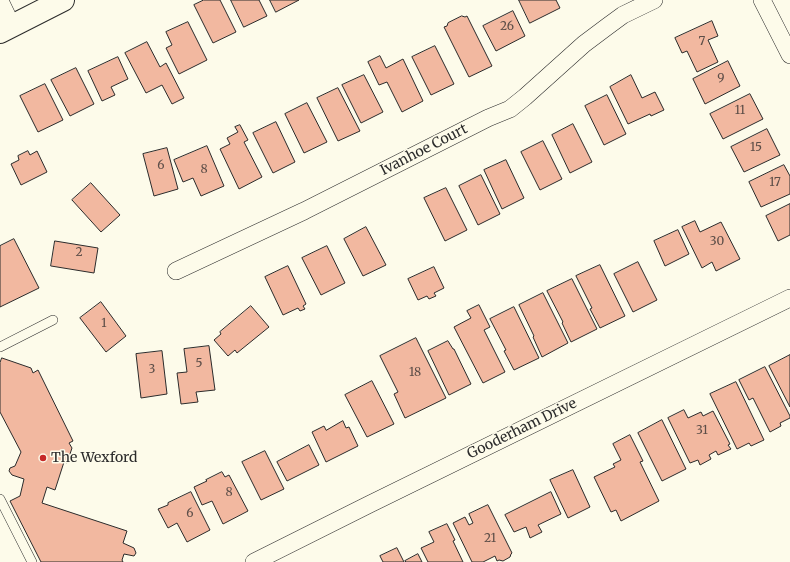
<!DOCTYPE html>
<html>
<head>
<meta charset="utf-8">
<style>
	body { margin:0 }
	canvas { display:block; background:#fdfbea }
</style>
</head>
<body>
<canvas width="790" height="562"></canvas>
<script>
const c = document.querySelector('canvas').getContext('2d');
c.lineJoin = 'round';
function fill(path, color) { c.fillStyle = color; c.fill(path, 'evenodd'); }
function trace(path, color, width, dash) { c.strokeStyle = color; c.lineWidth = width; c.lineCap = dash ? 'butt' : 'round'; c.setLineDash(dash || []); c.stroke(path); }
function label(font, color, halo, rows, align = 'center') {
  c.font = font + ' Merriweather,serif'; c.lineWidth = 3; c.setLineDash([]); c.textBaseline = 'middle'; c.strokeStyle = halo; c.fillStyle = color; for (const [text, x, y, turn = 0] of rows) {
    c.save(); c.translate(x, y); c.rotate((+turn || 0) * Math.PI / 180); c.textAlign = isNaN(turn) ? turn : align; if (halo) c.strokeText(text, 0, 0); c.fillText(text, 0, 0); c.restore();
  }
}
const building = new Path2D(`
	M204 0H220L236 32 213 43 194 5Z
	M231 0H259L267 16 244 27Z
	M270 0H299L276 12Z
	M519 0H556L560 8 530 23Z
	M513 11 525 36 496 51 483 26Z
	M462 16 465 17 467 16 492 66 469 77 444 27 447 26 448 23Z
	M712 21 718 36 708 40 718 62 697 72 687 51 682 53 675 38Z
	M188 22 207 60 179 74 166 48 172 45 166 32Z
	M147 42 160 67 166 63 184 98 172 104 162 85 146 93 125 53Z
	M435 46 454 84 431 95 412 57Z
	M380 56 386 68 403 59 423 101 402 112 387 82 379 85 368 62Z
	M118 57 128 79 111 87 115 95 102 101 88 71Z
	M728 61 740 86 705 104 693 79Z
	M76 68 94 104 70 116 51 80Z
	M364 75 383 112 361 123 342 85Z
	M631 75 642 98 655 92 664 110 651 116 650 114 628 124 610 87Z
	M45 84 63 120 38 132 20 96Z
	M338 88 360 131 338 141 317 98Z
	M750 94 763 119 723 139 710 114Z
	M607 95 626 134 604 145 585 106Z
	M307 103 327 142 304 153 285 114Z
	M276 122 295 162 273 173 253 133Z
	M573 124 592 162 570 173 552 135Z
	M240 125 248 140 244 142 262 177 239 189 220 149 230 144 227 138 238 132 235 127Z
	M767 129 780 155 744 172 731 147Z
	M543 141 562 179 540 190 521 152Z
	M207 146 224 186 201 196 193 178 183 182 174 160Z
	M167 148 178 189 154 196 143 154Z
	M28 151 30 155 37 151 47 172 21 185 11 164 19 160 18 156Z
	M506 160 524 198 502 209 484 170Z
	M784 165 790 176V194L761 207 749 182Z
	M481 175 500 214 478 225 459 186Z
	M91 183 120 215 101 232 72 200Z
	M446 188 467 230 445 241 424 198Z
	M790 204V235L778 241 766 216Z
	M695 221 700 232 721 222 740 259 716 271 712 262 702 268 682 227Z
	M366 227 386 265 363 276 344 239Z
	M678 230 689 254 665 266 654 241Z
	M14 239 39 288 0 307V246Z
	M55 241 98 248 94 273 51 266Z
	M327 246 345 283 321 295 302 258Z
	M638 262 657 300 633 312 614 274Z
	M600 265 625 316 600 328 590 309 592 308 576 276Z
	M288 266 306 304 303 306 305 309 300 311 298 308 283 315 265 277Z
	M434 267 444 288 434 293 436 296 429 299 427 296 418 300 408 279Z
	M572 279 597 329 571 342 562 323 563 322 547 291Z
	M543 293 568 343 542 357 533 337 534 336 519 305Z
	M101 302 126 336 106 352 80 318Z
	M479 305 490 327 484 330 505 372 483 383 454 327 471 318 467 311Z
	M251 306 269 327 237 353 235 350 228 356 214 340 221 334 220 332Z
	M514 307 539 358 514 370 504 351 506 350 490 319Z
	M416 338 446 398 405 418 394 394 398 392 380 356Z
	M448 341 453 349H454L471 384 449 395 428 351Z
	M209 346 215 390 196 392 198 402 181 404 177 373 187 372 184 349Z
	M162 351 167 394 141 398 136 354Z
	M790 355V407L769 366Z
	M2 358 31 368 33 373 38 370 73 441 69 443 72 448 67 463 64 462 55 490 47 487 42 503 127 531 123 543 134 548 136 553 134 556 124 554 122 560 123 562H41L10 501 20 496 24 479 12 475 9 471 10 468 15 466 21 452 0 412V363Z
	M765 367 790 416V418L780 423 781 426 770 432 753 398 749 400 739 380Z
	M372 381 394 424 367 437 345 395Z
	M736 382 764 440 751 446 749 443 737 449 710 394Z
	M684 410 688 418 701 412 703 416 713 411 730 444 728 445 731 449 718 455 716 451 709 455 711 459 700 465 698 460 690 463 668 418Z
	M662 420 686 469 662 481 638 433Z
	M343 421 346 428 349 427 358 446 326 462 312 432 324 426 326 430Z
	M630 435 643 461 640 462 659 501 621 521 616 510 611 512 594 477 615 467 613 464 621 460 613 444Z
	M309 445 319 465 287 481 277 462Z
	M265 451 284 489 261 500 242 462Z
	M573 470 590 507 568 518 550 480Z
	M222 472 225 477 229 475 248 511 223 524 212 501 202 505 194 487 207 481 206 480Z
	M191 492 210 530 187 542 177 523 168 528 158 509 168 505V503Z
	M551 492 561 514 538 525 542 532 530 538 526 527 514 532 505 515Z
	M488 505 512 553 511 554 510 557 503 561 499 560 497 561 495 556 483 562H472L453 523 465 517 469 525 473 523 469 514Z
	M447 524 455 540 453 541 463 562H428L421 548 434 542 429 532Z
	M397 548 404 562H383L380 556Z
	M418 554 422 562H406L405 561Z`);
const lane = new Path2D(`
	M0 347 53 320
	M0 499 32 562`);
const street = new Path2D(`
	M762 0 790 55
	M0 1 12 26
	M176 271 304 211 488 118 510 109 525 97 584 44 608 26 623 15 654 0
	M254 562 370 504 790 298`);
const secondary = new Path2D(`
	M0 32 63 0`);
const markers = [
	[43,458,4,"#c62828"]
];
const numberNames = [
	["26",507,27],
	["7",702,42],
	["9",721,79],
	["11",740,111],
	["15",756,148],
	["6",161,166],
	["8",204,170],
	["17",775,183],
	["30",717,242],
	["2",79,253],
	["1",104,324],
	["5",199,364],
	["3",152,370],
	["18",415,373],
	["31",702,431],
	["8",229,493],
	["6",190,514],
	["21",490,539]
];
const streetNames = [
	["Ivanhoe Court",424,150,-27],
	["Gooderham Drive",522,429,-26]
];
const poiNames = [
	["The Wexford",51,458]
];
fill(building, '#f2b8a0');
trace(building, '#2b2b2b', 1);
trace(lane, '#2b2b2b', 10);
trace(street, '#2b2b2b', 18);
trace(secondary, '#2b2b2b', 24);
trace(lane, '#fdfbea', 9);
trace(street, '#fdfbea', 17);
trace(secondary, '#fdfbea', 22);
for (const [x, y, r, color] of markers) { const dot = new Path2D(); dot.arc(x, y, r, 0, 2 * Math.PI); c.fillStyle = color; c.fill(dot); trace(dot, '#fdfbea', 1.5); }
label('12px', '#5d4e48', null, numberNames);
label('14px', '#2b2b2b', '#fdfbea', streetNames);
label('14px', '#2b2b2b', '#fdfbea', poiNames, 'left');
</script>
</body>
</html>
